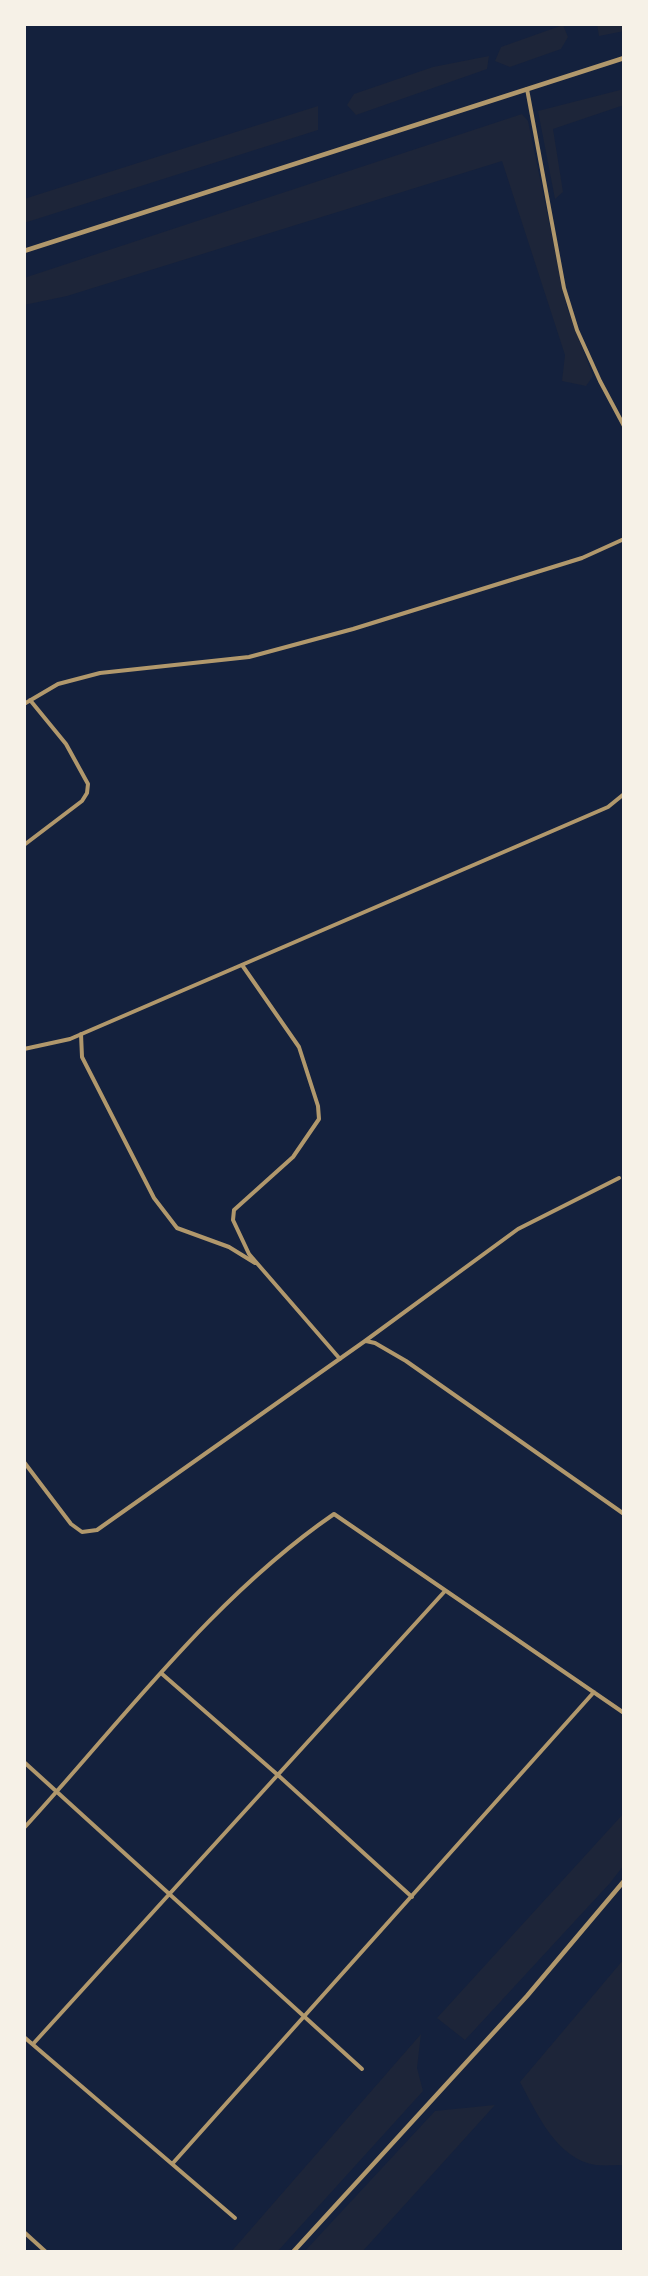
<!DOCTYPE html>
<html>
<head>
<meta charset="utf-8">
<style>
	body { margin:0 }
	#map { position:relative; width:648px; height:2276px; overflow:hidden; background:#14213d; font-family:"Work Sans",sans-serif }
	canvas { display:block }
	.frame { position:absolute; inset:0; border:26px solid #f6f1e7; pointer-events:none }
</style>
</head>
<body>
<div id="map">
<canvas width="648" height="2276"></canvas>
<div class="frame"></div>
</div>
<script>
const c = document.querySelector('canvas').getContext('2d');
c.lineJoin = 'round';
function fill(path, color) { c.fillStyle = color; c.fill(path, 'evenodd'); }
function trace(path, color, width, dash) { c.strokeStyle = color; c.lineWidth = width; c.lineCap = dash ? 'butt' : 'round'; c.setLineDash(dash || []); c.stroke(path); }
const green = new Path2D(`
	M597 24H624V31L599 36Z
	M563 25 568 37 561 49 510 67 495 61 501 47Z
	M489 56 487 69 356 115 347 105 354 94 433 67Z
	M624 89V105L553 129 563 192 555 199 538 111Z
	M318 106V130L24 223V199Z
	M522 114 528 121 567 308 593 376 586 386 562 381 565 355 502 161 67 296 24 305V279L27 277Z
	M624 1813V1865L610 1883 465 2040 437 2018Z
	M624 1959V2165C615 2165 605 2166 596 2165 556 2159 537 2113 520 2082Z
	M421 2034 417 2068 423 2091 277 2252H231Z
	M495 2105 362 2252H304L435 2111Z`);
const minor = new Path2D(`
	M527 89 564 288 577 330 600 381 624 426
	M24 704 58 684 100 673 249 657 353 629 582 558 624 539
	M24 845 82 801 87 793 88 784 66 744 30 700
	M242 965 299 1047 318 1106 319 1119 293 1157 234 1210 233 1220 249 1254 340 1359
	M81 1034 82 1057 154 1198 177 1228 229 1247 255 1263
	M24 1049 70 1039 608 807 624 794
	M366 1341 375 1343 406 1361 624 1514
	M24 1462 71 1524 82 1532 97 1530 365 1341 518 1229 619 1178
	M161 1673 279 1776 412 1897
	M24 1762 362 2069
	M24 1828C123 1720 212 1598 334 1514L624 1713
	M24 2037 235 2218
	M33 2044 445 1591
	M173 2163 594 1692
	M24 2232 46 2252`);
const tertiary = new Path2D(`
	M24 251 624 58
	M293 2252 527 1996 624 1881`);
fill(green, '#1d2539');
trace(minor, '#b1986c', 4);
trace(tertiary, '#b1986c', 4.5);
</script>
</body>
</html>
